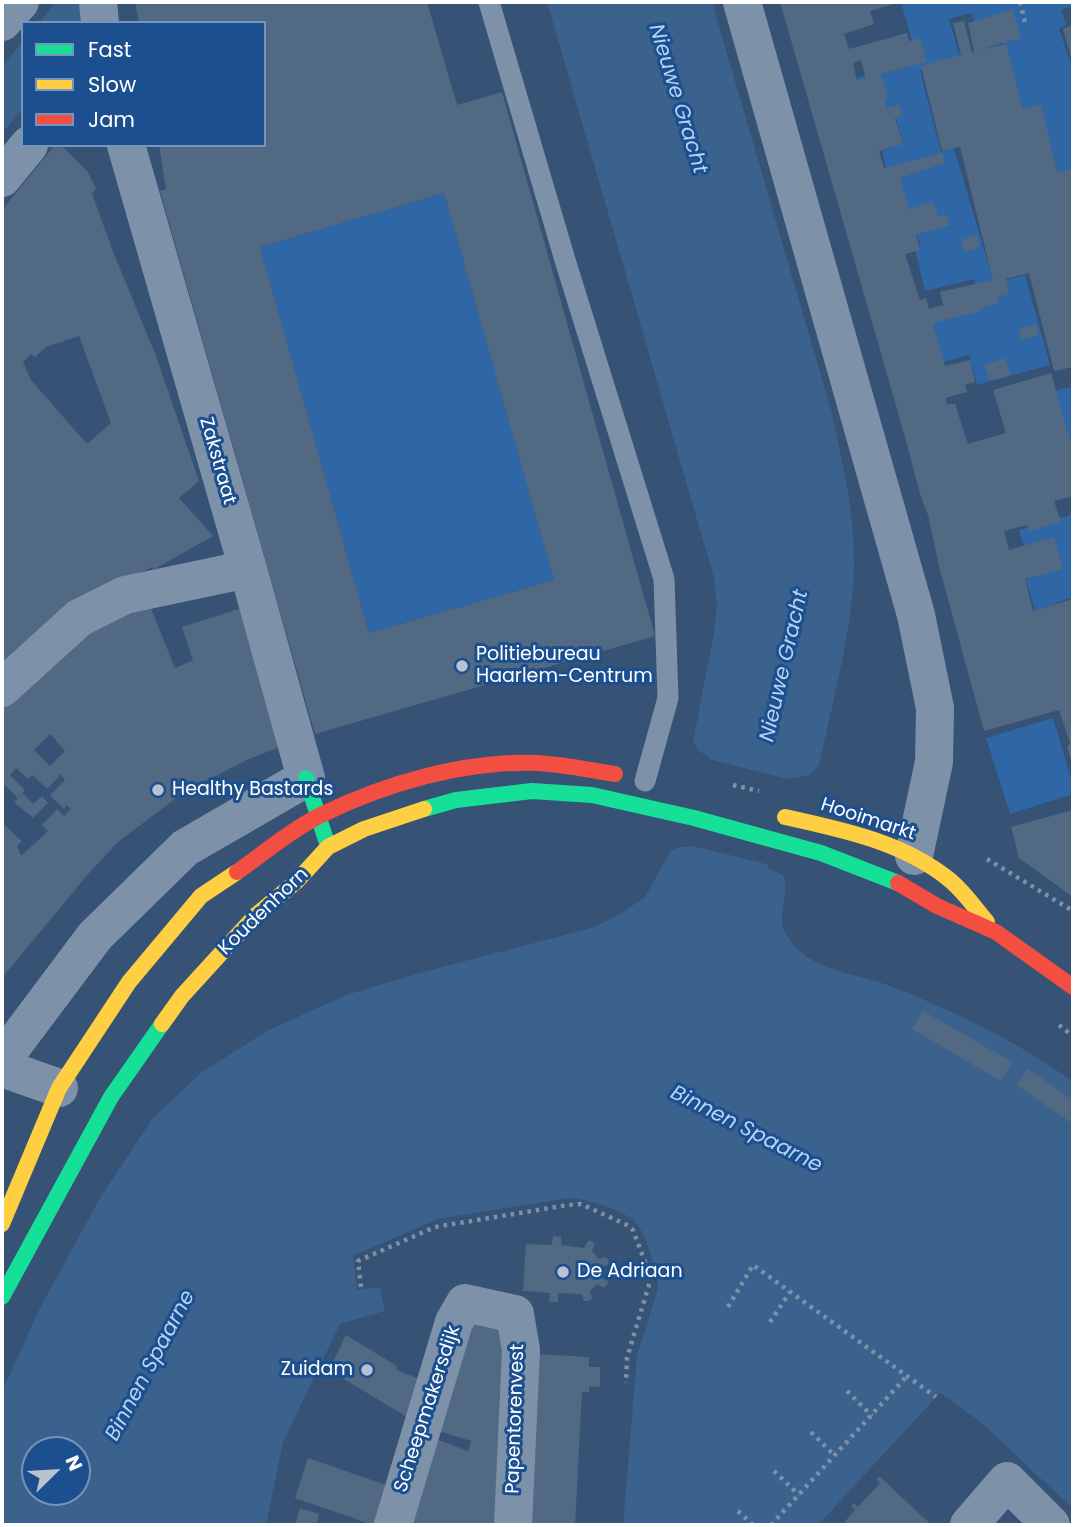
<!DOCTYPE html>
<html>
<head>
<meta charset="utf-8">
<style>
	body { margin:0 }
	#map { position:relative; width:1075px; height:1527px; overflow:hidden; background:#365274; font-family:Poppins,sans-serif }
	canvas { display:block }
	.frame { position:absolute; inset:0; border:4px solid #fff; pointer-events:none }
	.legend { position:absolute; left:21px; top:21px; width:245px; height:126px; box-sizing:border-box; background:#1b4f8f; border:2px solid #7695bc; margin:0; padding:9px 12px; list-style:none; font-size:21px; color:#fff }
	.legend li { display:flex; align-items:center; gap:14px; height:35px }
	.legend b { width:35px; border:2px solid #7695bc }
	.north { position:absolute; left:21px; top:1436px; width:70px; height:70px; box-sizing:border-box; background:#1b4f8f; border:2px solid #7695bc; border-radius:50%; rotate:66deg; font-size:19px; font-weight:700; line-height:28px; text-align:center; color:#fff }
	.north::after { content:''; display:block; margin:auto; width:24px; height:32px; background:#b9c2ce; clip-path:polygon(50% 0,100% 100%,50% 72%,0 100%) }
</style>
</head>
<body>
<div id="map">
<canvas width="1075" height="1527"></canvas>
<div class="frame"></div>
<ul class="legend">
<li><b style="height:9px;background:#16e098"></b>Fast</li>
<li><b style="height:9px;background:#ffcf43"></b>Slow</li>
<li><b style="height:9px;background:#f24e42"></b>Jam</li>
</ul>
<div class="north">N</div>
</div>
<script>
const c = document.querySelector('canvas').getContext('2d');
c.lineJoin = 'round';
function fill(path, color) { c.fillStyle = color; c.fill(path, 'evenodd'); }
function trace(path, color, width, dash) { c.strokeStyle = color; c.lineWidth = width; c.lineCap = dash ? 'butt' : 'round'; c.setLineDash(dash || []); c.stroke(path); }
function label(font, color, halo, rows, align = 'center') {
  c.font = font + ' Poppins,sans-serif'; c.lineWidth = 6; c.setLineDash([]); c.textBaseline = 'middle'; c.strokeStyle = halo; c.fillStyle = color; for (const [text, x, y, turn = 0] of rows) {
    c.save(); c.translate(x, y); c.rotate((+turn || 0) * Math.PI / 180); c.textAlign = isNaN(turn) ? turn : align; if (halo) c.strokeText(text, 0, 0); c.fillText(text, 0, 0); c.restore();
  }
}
const green = new Path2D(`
	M901 2H1073V6L1061 10 1066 25 1059 29 1073 69V222L1068 223 1027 134 1003 43 984 49 971 13 949 19 960 57 920 70 941 152 954 148 994 283 1025 275 1050 365 977 385 969 355 943 362 933 322 983 308 974 279 925 291 915 248 921 246 902 189 892 191 882 151 903 143 894 112 862 121 851 80 917 58Z
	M444 193 554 580 369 633 260 247Z
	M1073 386V454L1054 391Z
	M1073 514V597L1035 611 1026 580 1033 577 1019 530Z
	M1053 718 1073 784V794L1010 814 986 738Z`);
const water = new Path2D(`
	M56 2H107L93 23H39Z
	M547 2H712L831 410C843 463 855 514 854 568 852 633 833 699 820 762 812 777 804 777 789 778L768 868 783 875C792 900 771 916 791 942 814 972 860 974 893 987 955 1012 1019 1042 1073 1082V1509L983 1424 940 1393 818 1525H623L637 1355 658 1289C658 1273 646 1233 635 1222 623 1210 585 1198 569 1198L437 1219 353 1256 357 1290 380 1287 385 1311 340 1324 283 1442 266 1525H2V1392L39 1310 100 1198 153 1118 202 1072 267 1031 346 995 427 971 595 927 623 912 645 897 670 852 679 847H689L710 758 698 750 693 742 714 632 717 604 714 578ZM35 1450H77V1492H35Z
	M23 42V109L2 133V66Z`);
const pier = new Path2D(`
	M709 759 791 780 779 821 770 865 689 845Z`);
const building = new Path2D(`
	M135 2H427L457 105 502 92 655 636 315 734 160 191 166 189 159 145H264V23H139ZM444 193 554 580 369 633 260 247Z
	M780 2H900L870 11 874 24 844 34 849 49 907 33 909 41 920 38 927 62 881 74 888 98 884 99 887 108 899 105 902 116 895 118 903 144 879 151 884 168 942 153 945 163 900 178 909 209 933 202 938 217 946 214 950 225 916 235 920 250 905 254 920 300 926 298 929 309 943 305 940 292 993 280 961 151 960 147 942 151 921 66 961 55 953 23 964 21 972 53 974 52 968 23 1013 10 1021 38 978 50 1006 44 1023 109 1041 104 1057 172 1073 168V367L1054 371 1029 273 1006 279 1009 294 997 297 999 303 982 308 984 310 933 323 945 366 970 360 975 382 965 385 967 392 945 398 947 404H955L968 444 1006 433 993 390 1051 373 1073 451V496L1054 501 1061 522 1029 531 1027 525 1004 531 1009 550 1054 537 1063 569 1025 579 1033 611 1073 599V766L1067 747 1070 743 1059 710 984 731 940 570 928 515 920 494 905 437ZM861 60 866 78 857 81 853 63Z
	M1073 25V64L1063 29Z
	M54 146H62L88 172 96 189 92 194 114 254 156 356 199 481 179 498 213 536 153 570 152 567 79 604 2 665V210ZM79 336 111 423 87 444 31 380 23 362 31 354 35 357 46 347Z
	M977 235 980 247 964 252 961 240Z
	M1036 324 1039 335 1021 340 1019 328Z
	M1005 358 1011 375 990 381 984 365Z
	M148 601 175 668 193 660 182 627 242 608 282 746 249 759 184 792 118 842 88 874 2 978V826L3 824 22 841 17 846 21 856 48 831 42 825 57 809 64 816 71 809 67 805 64 809 50 795 65 780 61 774 47 789 33 775 28 779 16 768 10 775 25 790 18 798 2 783V703L96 628ZM50 734 65 751 50 766 34 750Z
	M23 793 33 804 42 796 48 803 33 818 14 802Z
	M1073 810V897L1019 858 1011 827Z
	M923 1011 1012 1062 1001 1081 912 1029Z
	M1028 1069 1073 1100V1124L1017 1085Z
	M553 1236 561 1237V1245L584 1248 588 1241H592L595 1244 592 1251 599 1259 606 1257 608 1260 609 1264 601 1267 600 1277 608 1281 607 1285 604 1288 597 1284 590 1291 592 1299 588 1301H584L582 1294 558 1293V1302H549L550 1293 523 1291 526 1244 552 1245Z
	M468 1320 508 1329 499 1525H408L431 1437 468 1451 471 1441 432 1429Z
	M346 1335 397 1366 396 1370 428 1382 417 1423 329 1370Z
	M534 1354 589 1357V1367H600V1387L589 1386V1392H582L575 1525H527Z
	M308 1458 392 1487 381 1525H373L295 1498Z
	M879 1476 924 1518 932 1525H842L855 1510 851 1506 854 1503 858 1507 880 1483 876 1479Z
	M300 1508 319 1514 316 1525H295Z`);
const path = new Path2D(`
	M1020 2 1026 26
	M733 785 759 791
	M987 859 1073 911
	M1059 1025 1073 1036
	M361 1287 358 1261 435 1227 568 1205 581 1204 627 1225 633 1230 651 1278 627 1358 626 1383
	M728 1307 753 1265 936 1397
	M770 1322 790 1292
	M847 1391 872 1416
	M811 1432 835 1456
	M774 1471 799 1495
	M738 1511 753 1525
	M771 1525 907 1376`);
const lane = new Path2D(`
	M489 2 565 260 664 579 668 698 645 781`);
const street = new Path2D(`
	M98 2 100 23
	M742 2 916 615 935 708 934 762 914 856
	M2 22 20 2
	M2 178 29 145
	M2 688 79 618 125 595 248 569
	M2 1060 95 936 185 848 306 778 248 569 126 145
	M2 1068 59 1088
	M393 1525 454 1322 465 1303 515 1314 521 1350 513 1525
	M969 1525 1007 1481 1051 1525`);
const fast = new Path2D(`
	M306 778 326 840
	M424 809 456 800 532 791 592 795 694 818 821 853 898 883
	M2 1297 111 1097 162 1024`);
const slow = new Path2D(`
	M785 817C843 830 904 842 951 881 965 893 975 908 987 922
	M162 1024 182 996 255 916 297 881 328 847 364 829 424 809
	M2 1224 59 1088 129 982 201 896 237 872`);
const jam = new Path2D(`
	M237 872C263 854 292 829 321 815 386 783 463 761 536 763 562 764 589 770 615 774
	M898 883 937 906 996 932 1073 987`);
const markers = [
	[462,666,7,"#b9c2ce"],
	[158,790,7,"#b9c2ce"],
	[563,1272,7,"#b9c2ce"],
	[367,1370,7,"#b9c2ce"]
];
const streetNames = [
	["Zakstraat",217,461,74],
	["Hooimarkt",868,820,18],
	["Koudenhorn",264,912,-44],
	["Scheepmakersdijk",428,1409,-72],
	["Papentorenvest",516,1419,-88]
];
const poiNames = [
	["Politiebureau",476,655],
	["Haarlem-Centrum",476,677],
	["Healthy Bastards",172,790],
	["De Adriaan",577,1272],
	["Zuidam",353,1370,"right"]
];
const waterNames = [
	["Nieuwe Gracht",677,99,73],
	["Nieuwe Gracht",785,666,-77],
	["Binnen Spaarne",746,1130,27],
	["Binnen Spaarne",151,1366,-62]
];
fill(green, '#2f66a5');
fill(water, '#3b618d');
fill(pier, '#365274');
fill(building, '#526984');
trace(path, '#7d92a8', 4.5, [3.5, 5]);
trace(lane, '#7d92a8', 21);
trace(street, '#7d92a8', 38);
trace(fast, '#16e098', 16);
trace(slow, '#ffcf43', 16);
trace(jam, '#f24e42', 16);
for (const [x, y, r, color] of markers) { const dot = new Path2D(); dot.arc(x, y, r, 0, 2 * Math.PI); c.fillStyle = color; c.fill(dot); trace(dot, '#1b4f8f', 2.5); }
label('19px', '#fff', '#1b4f8f', streetNames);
label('19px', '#fff', '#1b4f8f', poiNames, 'left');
label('italic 21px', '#b5d3f5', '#1b4f8f', waterNames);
</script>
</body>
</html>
